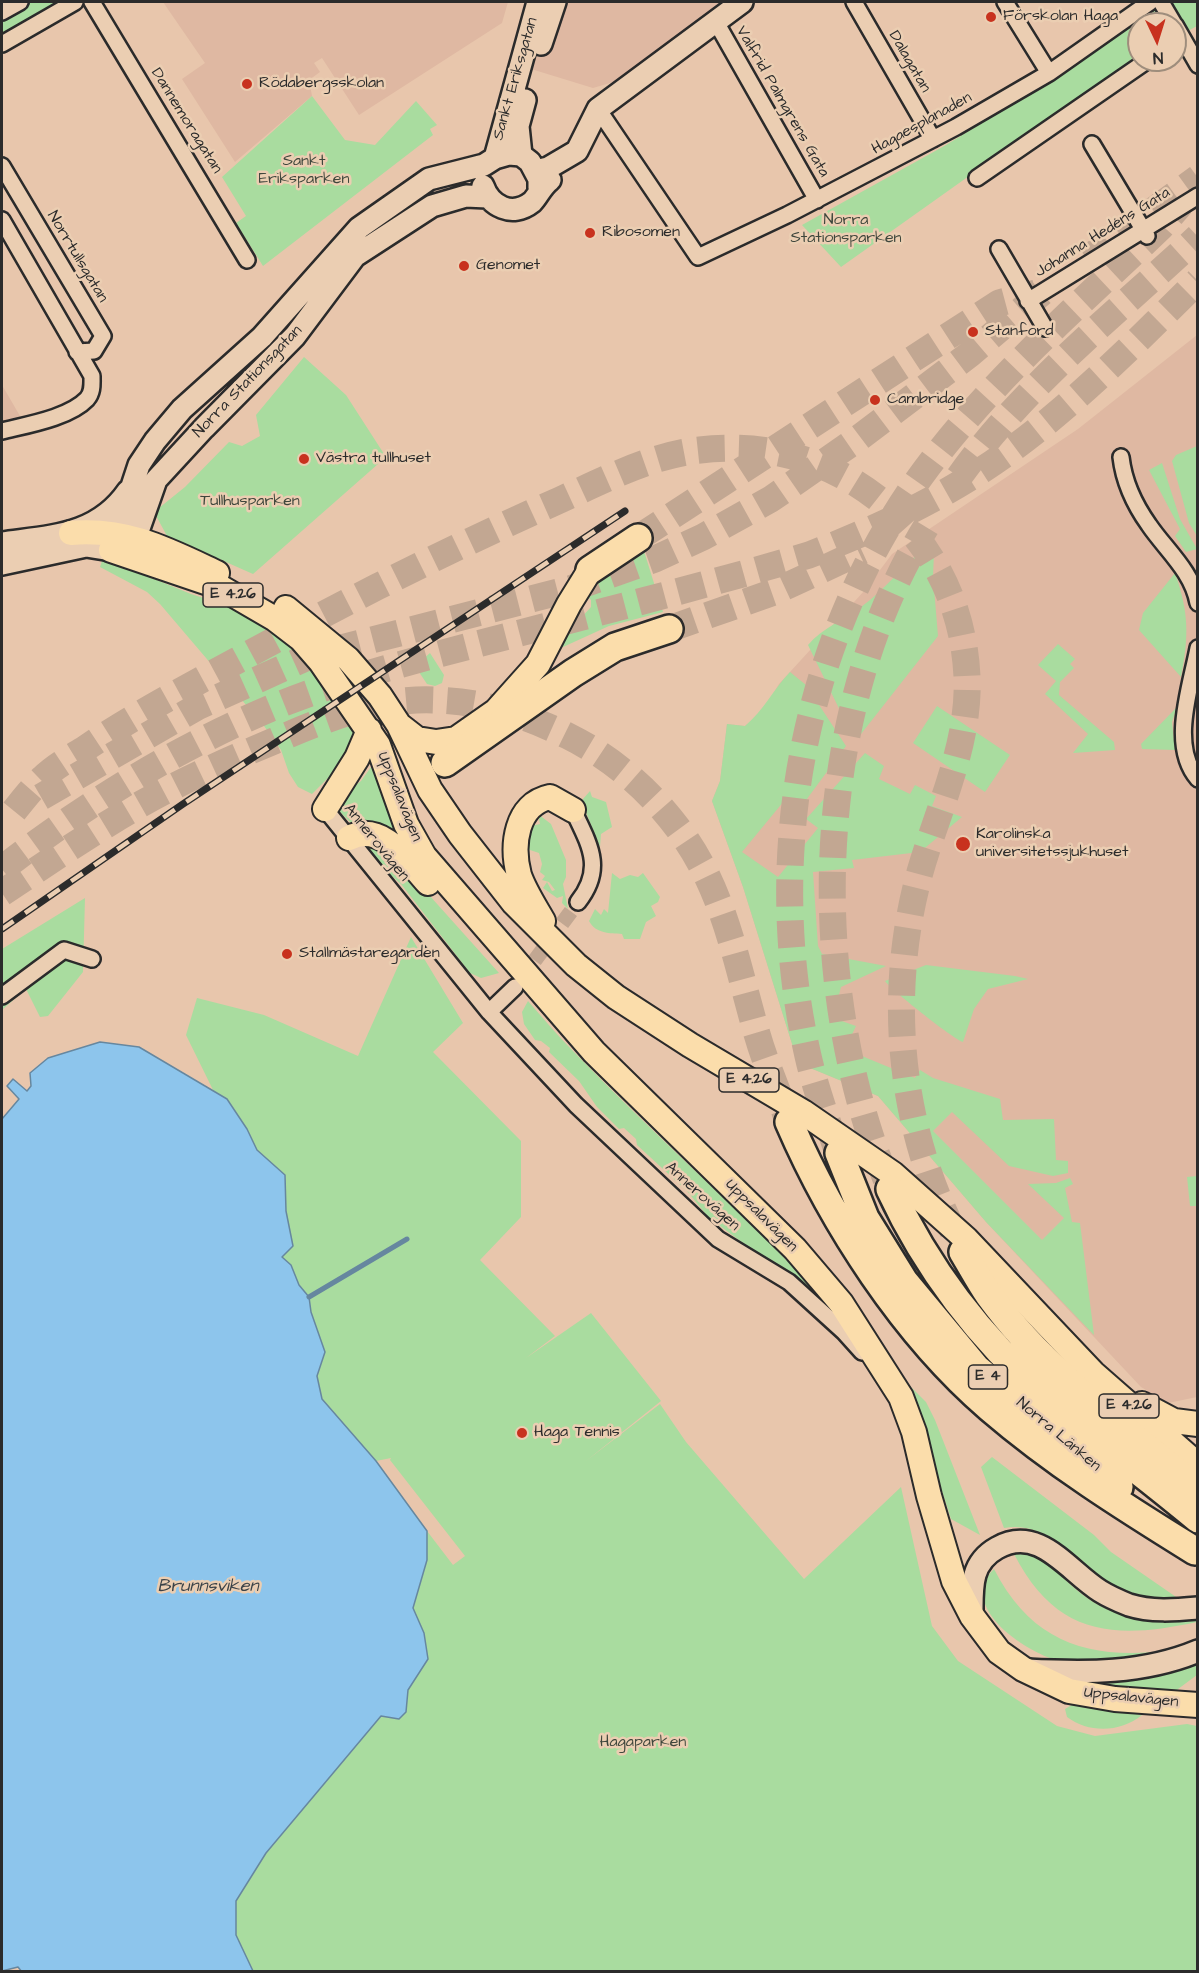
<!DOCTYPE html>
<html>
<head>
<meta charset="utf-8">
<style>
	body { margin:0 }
	#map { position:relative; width:1199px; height:1973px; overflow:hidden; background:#e8c6ac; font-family:"Architects Daughter",sans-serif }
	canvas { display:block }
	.frame { position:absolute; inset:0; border:3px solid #2b2b2b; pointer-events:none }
	.north { position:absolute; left:1127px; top:12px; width:60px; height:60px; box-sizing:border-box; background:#ebceb2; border:2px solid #9e8d7c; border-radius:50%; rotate:176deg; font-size:16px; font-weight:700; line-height:24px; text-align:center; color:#2b2b2b }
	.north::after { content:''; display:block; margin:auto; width:21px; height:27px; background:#c8321e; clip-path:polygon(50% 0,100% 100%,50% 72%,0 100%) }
</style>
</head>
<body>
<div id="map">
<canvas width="1199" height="1973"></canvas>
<div class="frame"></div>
<div class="north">N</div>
</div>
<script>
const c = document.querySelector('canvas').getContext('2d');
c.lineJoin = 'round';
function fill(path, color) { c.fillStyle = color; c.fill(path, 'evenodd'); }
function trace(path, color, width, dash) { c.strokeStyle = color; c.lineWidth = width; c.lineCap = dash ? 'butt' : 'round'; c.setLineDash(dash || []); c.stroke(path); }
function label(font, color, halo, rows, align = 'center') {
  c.font = font + ' "Architects Daughter",sans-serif'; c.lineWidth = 5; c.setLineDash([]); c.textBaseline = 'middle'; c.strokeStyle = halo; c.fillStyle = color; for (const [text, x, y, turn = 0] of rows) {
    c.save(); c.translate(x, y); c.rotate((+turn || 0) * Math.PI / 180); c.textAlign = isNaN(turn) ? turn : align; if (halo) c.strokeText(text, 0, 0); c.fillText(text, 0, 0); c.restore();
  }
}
const built = new Path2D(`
	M163 2H508L502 23 359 115 322 58 314 63 320 72 309 80 312 96 235 162 182 79 205 63Z
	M548 2H732L627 78 593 88 531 69Z
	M1197 335V1397L1168 1403 1141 1387 986 1222 878 1096 798 1063 743 887 712 801 720 781 727 724 745 726 761 713 779 684 865 590 892 554 1078 429Z
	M2 385 31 435 2 441Z`);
const green = new Path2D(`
	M26 2H69L2 41V16Z
	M1153 2H1197V26L1175 38V24H1139V60L1090 90 841 267 802 225 946 145 1049 81Z
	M312 96 345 140 375 145 416 101 437 125 430 129 433 135 263 266 236 223 246 216 222 177Z
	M304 357 346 395 386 457 253 574 167 536 154 512 185 487 229 442 242 446 260 436 256 415Z
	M1197 446V536L1189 523 1172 461 1176 455Z
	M1162 463 1180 519 1197 549 1186 552 1175 536 1180 529 1149 470Z
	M926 547 934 553 933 576 938 636 861 734 849 729 808 645C822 628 844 620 861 607 885 590 903 565 926 547Z
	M643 548 663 612 609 626 563 647 558 643 591 607V600L583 592 585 585Z
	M103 558 191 594 235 608 264 625 305 660 353 728 354 744 335 775 328 778 312 794 298 787 289 773 281 750 264 726 160 604 147 592 100 567Z
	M1175 573C1189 613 1189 636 1181 677L1139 630 1143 613Z
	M1058 644 1075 659 1070 664 1074 668 1060 682 1059 695 1114 742 1115 750 1073 753 1088 734 1045 694 1056 681 1038 665Z
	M430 653 444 675 442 683 435 686 427 684 415 666Z
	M790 672 806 685 846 746 798 811 784 801 742 852 778 877 818 828 806 819 865 753 884 766 879 779 910 794 915 785 936 796 932 806 962 817 920 852 852 860 854 868 813 872 818 946 822 954 886 966 841 987 833 1018 856 1026 845 1049 915 1078 920 1070 933 1078 1000 1099 1003 1120 1054 1119 1056 1160 1068 1161V1173L1053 1176 1009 1166 952 1112 933 1131 1042 1240 1064 1218 1028 1184 1056 1183 1070 1178 1073 1184 1065 1188 1072 1222 1080 1223 1094 1335 986 1222 878 1096 798 1063 743 887 712 801 720 781 727 724 745 726C764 710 772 691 790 672Z
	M937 706 1010 755 985 792 913 743Z
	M1177 707 1172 722 1175 750 1142 749 1141 744Z
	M371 767C387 778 392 823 400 841L355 827 340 812 343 795 361 781Z
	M590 791 592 797 606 802 612 827 601 834 600 847 583 805V799Z
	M538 814 551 824 566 860V877L563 884 568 909 562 903 563 896 557 898 543 888 547 882 552 891 555 890 549 882 542 880 545 876 540 872 542 864 539 853 524 848 531 826 540 824Z
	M372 844 412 876 499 973 481 978 470 973 401 884 374 861 368 849Z
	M612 873 620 879 630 875 638 877 643 873 660 897 658 902 651 906 656 916 646 922 640 939H624L622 934C610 933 596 934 589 921L595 909 601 915 604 909 608 913Z
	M85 898 83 972 48 1016 40 1017 26 989 2 1010V949Z
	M411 937 463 1023 433 1052 521 1141V1217L480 1260 555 1336 526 1358 591 1313 661 1401 586 1461 660 1404 686 1442 804 1579 901 1487 932 1626 958 1661 1057 1726 1095 1736 1187 1724 1197 1726V1971H253L236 1935V1901L266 1853 381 1716 399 1719 406 1712 408 1690 428 1659 424 1633 413 1608 427 1560V1531L453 1565 465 1556 390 1460 391 1458 376 1461 322 1399 317 1376 325 1352 311 1312 309 1297 299 1285 291 1265 282 1257 293 1246 286 1211 285 1175 257 1150 247 1129 227 1099 214 1092 186 1035 197 998 264 1015 358 1056Z
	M926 965 1015 976 1028 979 988 989 974 1009 963 1042C953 1039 889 988 885 981Z
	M528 1001C543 1018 558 1036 574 1052 656 1137 745 1214 825 1300L826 1305 708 1217 688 1192 637 1145 636 1139 624 1128 619 1129 597 1107 579 1081 549 1052 550 1048 541 1041 535 1040 524 1024 522 1012Z
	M1197 1176V1206H1190L1187 1177Z
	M907 1383 926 1402 935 1420 980 1535 951 1519 911 1396 912 1389Z
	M992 1457 1094 1535 1111 1552 1179 1599C1154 1602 1125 1596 1103 1581 1072 1561 1048 1520 1004 1528L981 1467Z
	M1021 1552C1046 1558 1059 1575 1078 1591 1113 1620 1154 1624 1197 1617V1622C1114 1640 1056 1636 1014 1554Z
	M994 1569C1032 1644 1092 1661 1172 1650 1166 1653 1161 1657 1155 1658 1140 1662 1077 1665 1063 1662 1029 1655 955 1607 994 1569Z
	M1197 1659V1675L1174 1692 1104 1688 1070 1677Z
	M1075 1703 1142 1715C1121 1732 1090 1734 1067 1717L1065 1709Z`);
const water = new Path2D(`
	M100 1042 139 1047 227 1099 247 1129 257 1150 285 1175 286 1211 293 1246 282 1257 291 1265 299 1285 309 1297 311 1312 325 1352 317 1376 322 1399 376 1461 427 1531V1560L413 1608 424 1633 428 1659 408 1690 406 1712 399 1719 381 1716 266 1853 236 1901V1935L253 1971 22 1972 18 1967 2 1971V1119L19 1099 7 1086 13 1079 27 1091 31 1086 30 1073 48 1058Z`);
const stream = new Path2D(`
	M309 1297 407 1239`);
const streetTunnel = new Path2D(`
	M521 979 578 902`);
const highwayTunnel = new Path2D(`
	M1087 259 1198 178
	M959 477C1024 386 1116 313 1198 237
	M638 538 999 303 1036 293
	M669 629 774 592 862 551
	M41 797 197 707 310 656 570 589 655 559 703 537 771 499 859 438 970 354 1051 285
	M14 811C23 800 32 788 43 778 55 766 72 757 86 748 135 715 186 688 238 660 343 603 451 548 560 500 604 480 652 455 700 450 841 433 961 535 967 677 970 744 938 809 920 872 887 991 898 1120 953 1231
	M2 869C84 805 173 750 269 709 350 675 436 655 520 633 617 608 713 583 809 555 881 527 952 494 1015 447 1081 398 1139 339 1198 281
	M2 893C41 867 79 841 119 817 168 787 221 763 274 741 325 719 377 698 434 700 482 701 526 715 568 736 626 765 674 812 704 870 730 921 741 980 757 1034 765 1062 777 1089 786 1115
	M836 1147C826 1117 815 1087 808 1056 762 855 803 635 926 469 993 379 1080 304 1161 227L1181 204
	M886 1179C806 980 812 713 926 527`);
const street = new Path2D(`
	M92 2 247 260
	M854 2 933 139
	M1005 2 1049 73
	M1161 2 1174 24
	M2 12 20 2
	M716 22 817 200
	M1175 25 1198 65
	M2 44 75 2
	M598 109 698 257 787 215 956 127 1049 73 1150 2
	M1092 144 1147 236
	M2 166 103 336 94 351 77 352
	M977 178 1148 60
	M2 220 92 376C92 384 93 392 87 399 69 418 26 425 2 431
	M999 249 1045 328
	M1028 301 1198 196
	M1121 457C1124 483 1134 504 1149 525 1166 550 1192 571 1198 603
	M1198 648C1191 686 1169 746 1198 779
	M325 809 489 1012 576 1105 718 1239 789 1282 844 1332 862 1352
	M573 810C589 844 605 868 578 902
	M2 996 64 950 92 959
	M489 1012 515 987`);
const secondary = new Path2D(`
	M541 44 555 2
	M521 155 518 126 525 100
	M495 158 538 2
	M536 171 548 168 577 151 598 109 742 2
	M483 186C490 206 512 218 532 202 538 196 541 187 550 180
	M2 543C51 536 97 536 128 491
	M130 554 156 480 204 428 295 336 355 256 432 206 466 196 487 197
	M2 564 86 546 111 550 139 465 155 441 182 409 262 337 359 228 429 179 484 165 495 158 509 154 521 155 530 162 539 179V188
	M972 1616C972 1588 970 1563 997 1548 1039 1524 1068 1571 1100 1591 1108 1596 1119 1601 1129 1605 1151 1612 1175 1610 1198 1608
	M1027 1670C1085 1673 1143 1674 1198 1651`);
const primary = new Path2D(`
	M71 533C127 528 168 550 217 573
	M111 550 220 587 275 619 301 639 321 662 378 745 406 824 424 856 594 1052 795 1249 841 1303 901 1397 914 1432 929 1496 954 1581 972 1616 999 1652 1023 1669 1069 1691 1115 1699 1198 1705
	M286 608 348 659 380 696 399 725 430 790 460 834 514 903 576 965 616 997 690 1045 803 1112 893 1174 966 1239 1093 1373 1198 1465
	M399 725 417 739 436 742 456 739 496 711 538 664 569 604 590 570
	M325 809 357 758 369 730
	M349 838C382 821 408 861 428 883
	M543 921C535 907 524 890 519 875 511 845 516 804 550 797L573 810
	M1142 1404 1174 1421 1198 1424`);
const highway = new Path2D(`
	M590 570 638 538
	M445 763 573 673 615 647 669 629
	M789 1122C833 1224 905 1335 990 1408 1054 1463 1124 1507 1195 1551
	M839 1153 865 1218 904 1281 977 1369 1119 1487
	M890 1189C927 1269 982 1340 1048 1398 1097 1440 1149 1478 1198 1519
	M963 1252C972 1267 980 1282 989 1295 1045 1372 1125 1429 1198 1489`);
const rail = new Path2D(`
	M2 929 183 804 625 511`);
const markers = [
	[991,17,6,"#c8321e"],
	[247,84,6,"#c8321e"],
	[590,233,6,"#c8321e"],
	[464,266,6,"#c8321e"],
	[973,332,6,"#c8321e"],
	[875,400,6,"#c8321e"],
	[304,459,6,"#c8321e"],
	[963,844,8,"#c8321e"],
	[287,954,6,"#c8321e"],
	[522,1433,6,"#c8321e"]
];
const shields = [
	[233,595,60],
	[749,1080,60],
	[988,1377,39],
	[1129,1406,60]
];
const shieldNames = [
	["E 4.26",233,595],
	["E 4.26",749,1080],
	["E 4",988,1377],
	["E 4.26",1129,1406]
];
const poiNames = [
	["Förskolan Haga",1003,17],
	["Rödabergsskolan",259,84],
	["Ribosomen",602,233],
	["Genomet",476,266],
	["Stanford",985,332],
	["Cambridge",887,400],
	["Västra tullhuset",316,459],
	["Karolinska",976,835],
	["universitetssjukhuset",976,853],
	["Stallmästaregården",299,954],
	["Haga Tennis",534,1433]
];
const streetNames = [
	["Dalagatan",909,62,60],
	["Sankt Eriksgatan",516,79,-74],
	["Valfrid Palmgrens Gata",782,102,60],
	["Dannemoragatan",186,121,58],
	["Hagaesplanaden",922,124,-29],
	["Johanna Hedéns Gata",1103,233,-32],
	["Norrtullsgatan",77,257,59],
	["Norra Stationsgatan",248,382,-46],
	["Uppsalavägen",399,797,68],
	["Annerovägen",376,843,51],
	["Annerovägen",702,1197,42],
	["Uppsalavägen",761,1216,45],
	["Norra Länken",1058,1435,40],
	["Uppsalavägen",1131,1698,6]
];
const parkNames = [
	["Sankt",304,162],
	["Eriksparken",304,180],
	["Norra",846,221],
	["Stationsparken",846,239],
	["Tullhusparken",250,502],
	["Hagaparken",643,1743]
];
const waterNames = [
	["Brunnsviken",208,1587]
];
fill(built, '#dfb8a2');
fill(green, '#a9dc9f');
fill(water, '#8dc5ec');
trace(water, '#66879f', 1.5);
trace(stream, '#66879f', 5);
trace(streetTunnel, '#c2a792', 15, [15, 8]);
trace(highwayTunnel, '#c2a792', 27, [27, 14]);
trace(street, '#2b2b2b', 20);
trace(secondary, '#2b2b2b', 26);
trace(primary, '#2b2b2b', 28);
trace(highway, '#2b2b2b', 32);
trace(street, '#ebceb2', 15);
trace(secondary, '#ebceb2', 21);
trace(primary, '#fbddab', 24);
trace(highway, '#fbddab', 27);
trace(rail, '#2b2b2b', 7);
trace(rail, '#ebceb2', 4.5, [14]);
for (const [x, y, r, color] of markers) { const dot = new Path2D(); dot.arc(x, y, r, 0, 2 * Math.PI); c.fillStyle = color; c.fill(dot); trace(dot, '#ebceb2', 2); }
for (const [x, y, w] of shields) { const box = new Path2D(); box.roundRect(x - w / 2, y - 12, w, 24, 4.5); c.fillStyle = '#ebceb2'; c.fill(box); trace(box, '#2b2b2b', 1.5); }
label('bold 15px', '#2b2b2b', null, shieldNames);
label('16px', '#2b2b2b', '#ebceb2', poiNames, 'left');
label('16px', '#2b2b2b', '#ebceb2', streetNames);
label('16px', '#3e463c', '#ebceb2', parkNames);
label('italic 18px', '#3a4248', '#ebceb2', waterNames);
</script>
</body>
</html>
